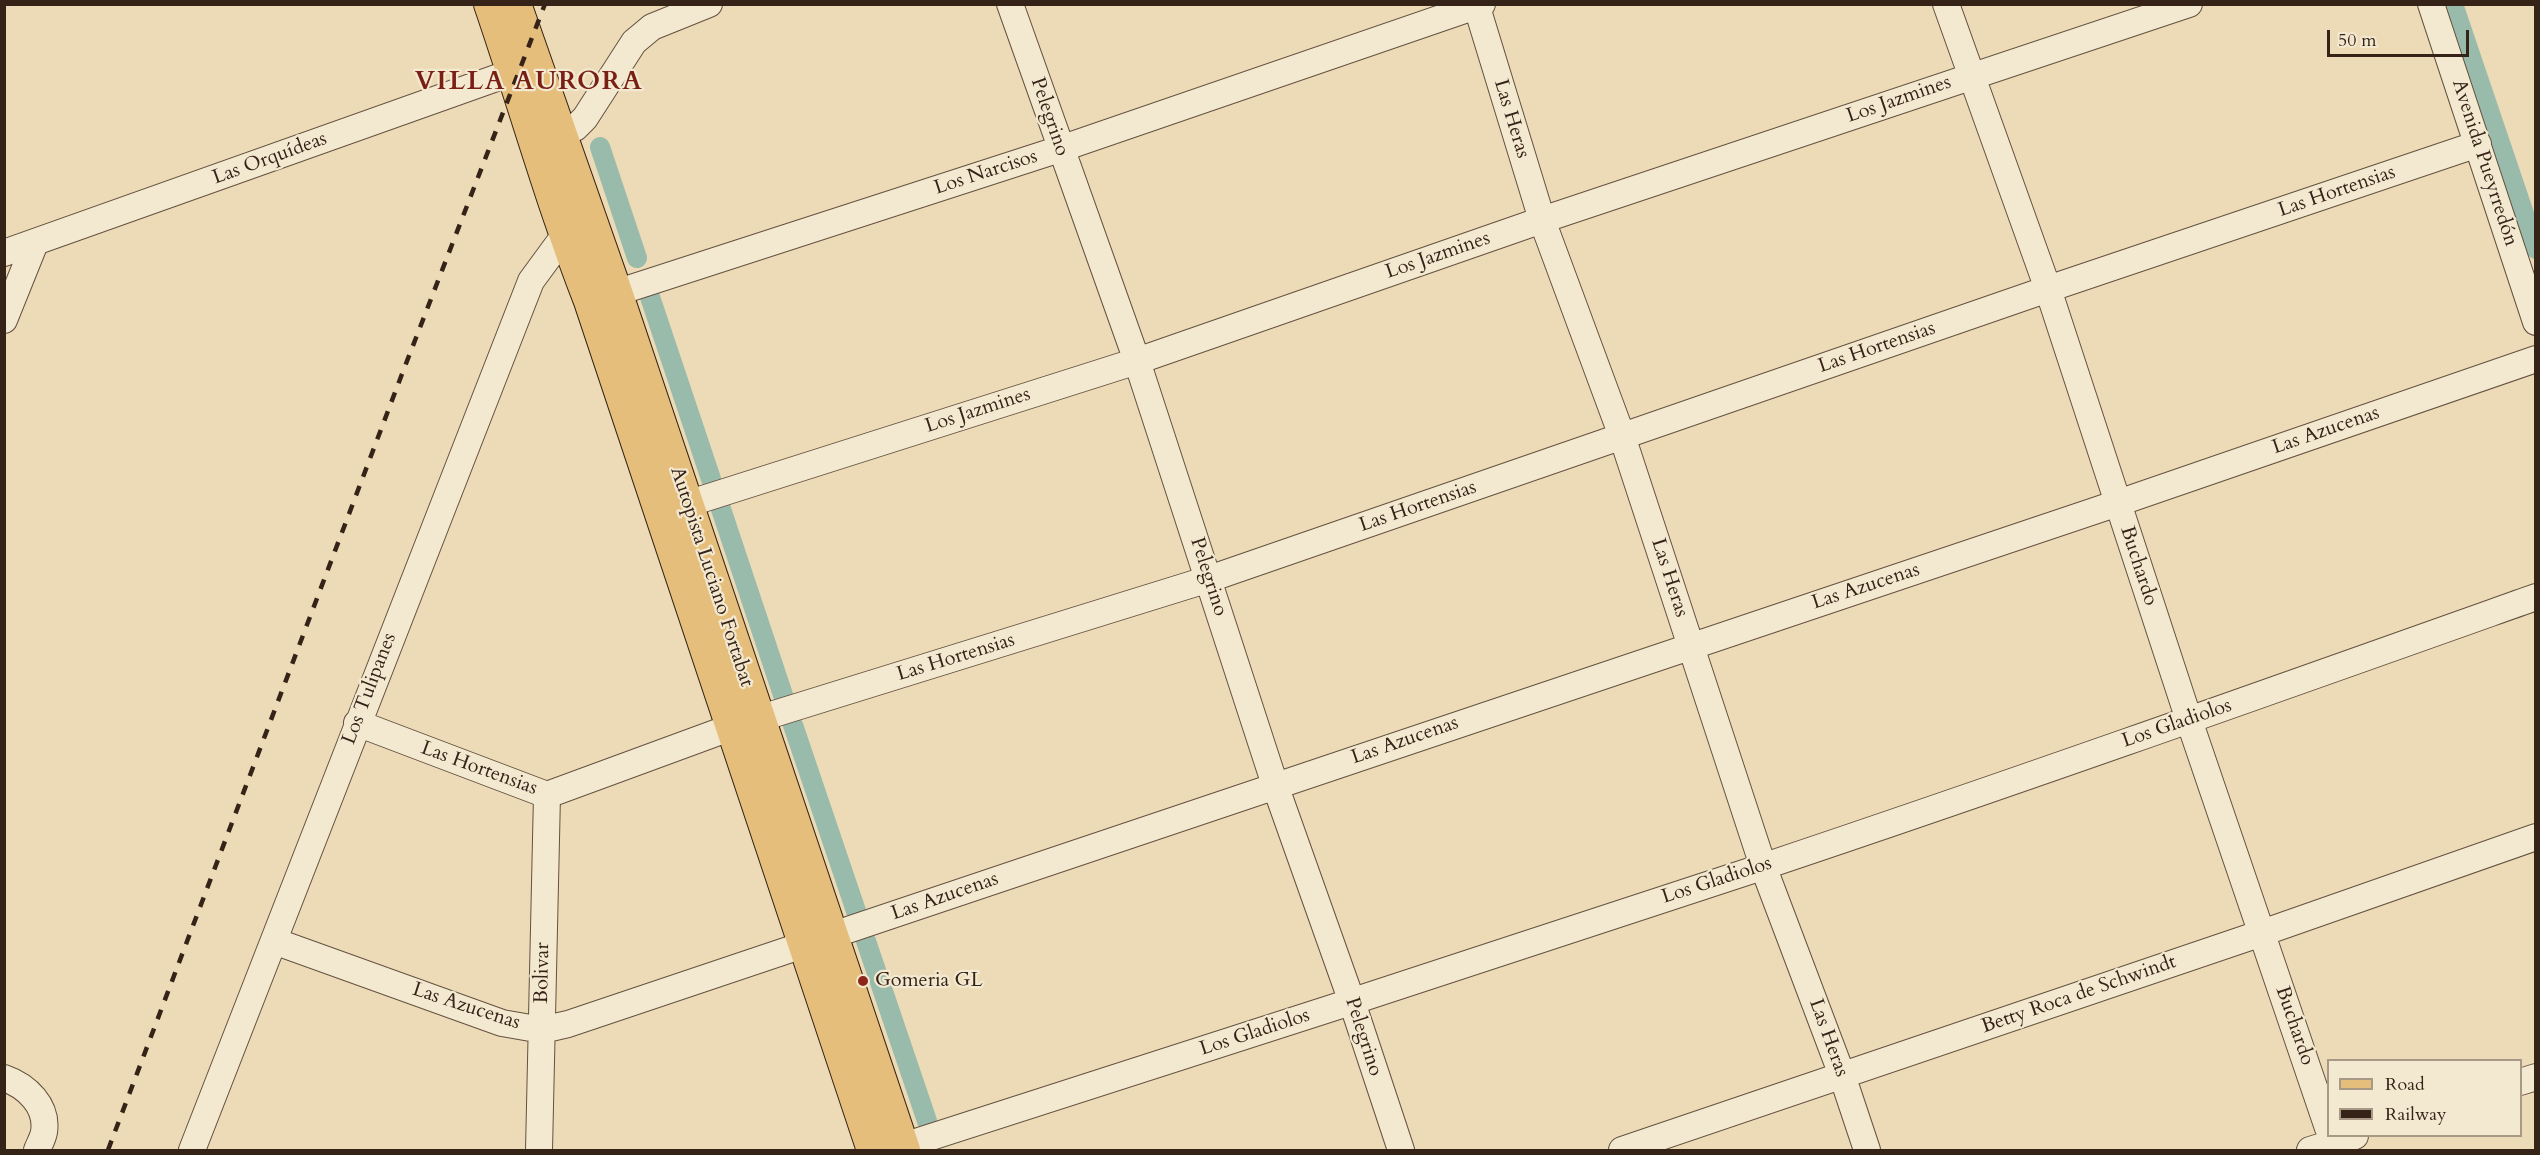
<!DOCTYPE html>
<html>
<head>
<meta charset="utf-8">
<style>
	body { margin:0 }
	#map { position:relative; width:2540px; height:1155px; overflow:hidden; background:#ecdbb6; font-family:Cardo,serif }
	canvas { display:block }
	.frame { position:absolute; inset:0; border:6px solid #362318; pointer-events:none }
	.legend { position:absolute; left:2327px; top:1059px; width:195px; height:78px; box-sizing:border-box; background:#f3e8d0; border:2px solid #a79986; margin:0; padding:8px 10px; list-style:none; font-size:18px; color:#362318 }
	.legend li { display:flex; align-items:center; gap:12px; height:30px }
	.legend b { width:30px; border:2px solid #a79986 }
	.scale { position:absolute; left:2327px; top:30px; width:142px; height:27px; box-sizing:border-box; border:3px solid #362318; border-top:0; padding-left:8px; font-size:18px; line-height:21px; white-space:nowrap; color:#362318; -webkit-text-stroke:4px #f3e8d0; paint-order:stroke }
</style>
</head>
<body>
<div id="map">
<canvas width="2540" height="1155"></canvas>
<div class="frame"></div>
<ul class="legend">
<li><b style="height:8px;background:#e6be7b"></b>Road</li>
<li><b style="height:8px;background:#362318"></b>Railway</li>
</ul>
<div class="scale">50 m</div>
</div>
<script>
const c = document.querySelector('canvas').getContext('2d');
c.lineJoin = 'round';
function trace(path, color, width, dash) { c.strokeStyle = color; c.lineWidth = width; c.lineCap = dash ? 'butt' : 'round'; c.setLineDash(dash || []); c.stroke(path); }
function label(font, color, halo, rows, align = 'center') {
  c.font = font + ' Cardo,serif'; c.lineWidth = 4.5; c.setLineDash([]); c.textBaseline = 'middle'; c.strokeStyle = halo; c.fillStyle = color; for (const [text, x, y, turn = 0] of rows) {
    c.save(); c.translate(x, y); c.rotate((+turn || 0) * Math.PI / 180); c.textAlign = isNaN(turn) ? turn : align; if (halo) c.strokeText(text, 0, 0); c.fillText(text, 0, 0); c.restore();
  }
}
const canal = new Path2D(`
	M2453 4 2536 249
	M600 147 637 258
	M647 288 711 479
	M721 509 783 695
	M793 725 856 911
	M866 941 927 1121`);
const minor = new Path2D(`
	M1010 4 1137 361 1275 785 1352 1002 1401 1150
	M1476 4 1542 220 1622 436 1763 866 1842 1075 1867 1150
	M1946 4 2048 289 2189 720 2328 1128
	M2431 4 2536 322
	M560 133 575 128 585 118 634 42 652 27 709 4
	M4 253 530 66
	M600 298 1060 149 1482 4
	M4 320 35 243
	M687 504 1137 361 1542 220 2189 4
	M357 723 547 795 732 727 1209 579 2048 289 2478 144
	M274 941 502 1023 542 1030 568 1024 2118 503 2536 359
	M4 1078C27 1086 48 1106 44 1132 43 1138 39 1145 37 1150
	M2520 1082 2536 1077
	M192 1150 531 281 564 236
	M539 1150 547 795
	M894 1150 903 1146C1189 1054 1474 963 1759 868 2019 781 2277 689 2536 597
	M1622 1150 2262 933 2536 837
	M2310 1150 2355 1136`);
const major = new Path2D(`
	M490 4C524 103 552 204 590 301L873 1150
	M515 4 616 292 904 1150`);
const rail = new Path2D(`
	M108 1150 402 374 545 4`);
const markers = [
	[863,981,6,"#8f2418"]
];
const streetNames = [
	["Los Jazmines",1899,100,-19],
	["Pelegrino",1049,117,71],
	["Las Heras",1511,119,73],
	["Las Orquídeas",270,159,-20],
	["Avenida Pueyrredón",2484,163,72],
	["Los Narcisos",986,173,-18],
	["Las Hortensias",2337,192,-19],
	["Los Jazmines",1438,256,-19],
	["Las Hortensias",1877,348,-19],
	["Los Jazmines",978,411,-18],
	["Las Azucenas",2326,431,-19],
	["Las Hortensias",1418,507,-19],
	["Buchardo",2138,566,72],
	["Autopista Luciano Fortabat",711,577,72],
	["Pelegrino",1208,577,72],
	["Las Heras",1669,578,72],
	["Las Azucenas",1866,587,-18],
	["Las Hortensias",956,658,-17],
	["Los Tulipanes",370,689,-69],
	["Los Gladiolos",2177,724,-19],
	["Las Azucenas",1405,741,-19],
	["Las Hortensias",479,769,20],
	["Los Gladiolos",1717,881,-18],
	["Las Azucenas",945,897,-19],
	["Bolivar",543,973,-89],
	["Betty Roca de Schwindt",2079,995,-19],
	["Las Azucenas",466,1007,18],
	["Buchardo",2294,1026,71],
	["Los Gladiolos",1255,1033,-18],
	["Pelegrino",1363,1037,72],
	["Las Heras",1828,1038,70]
];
const poiNames = [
	["Gomeria GL",875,981]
];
const districtNames = [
	["VILLA AURORA",529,83]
];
trace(canal, '#99bbab', 20);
trace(minor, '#645140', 28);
trace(major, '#362318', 34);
trace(minor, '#f3e8d0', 26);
trace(major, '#e6be7b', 32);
trace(rail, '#362318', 4.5, [10, 10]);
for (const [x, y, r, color] of markers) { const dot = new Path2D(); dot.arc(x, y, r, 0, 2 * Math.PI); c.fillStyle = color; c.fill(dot); trace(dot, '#f3e8d0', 2); }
label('20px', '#362318', '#f3e8d0', streetNames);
label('20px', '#362318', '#f3e8d0', poiNames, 'left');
c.letterSpacing = '1.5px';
label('bold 26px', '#7a1f14', '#f3e8d0', districtNames);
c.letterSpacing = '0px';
</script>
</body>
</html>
